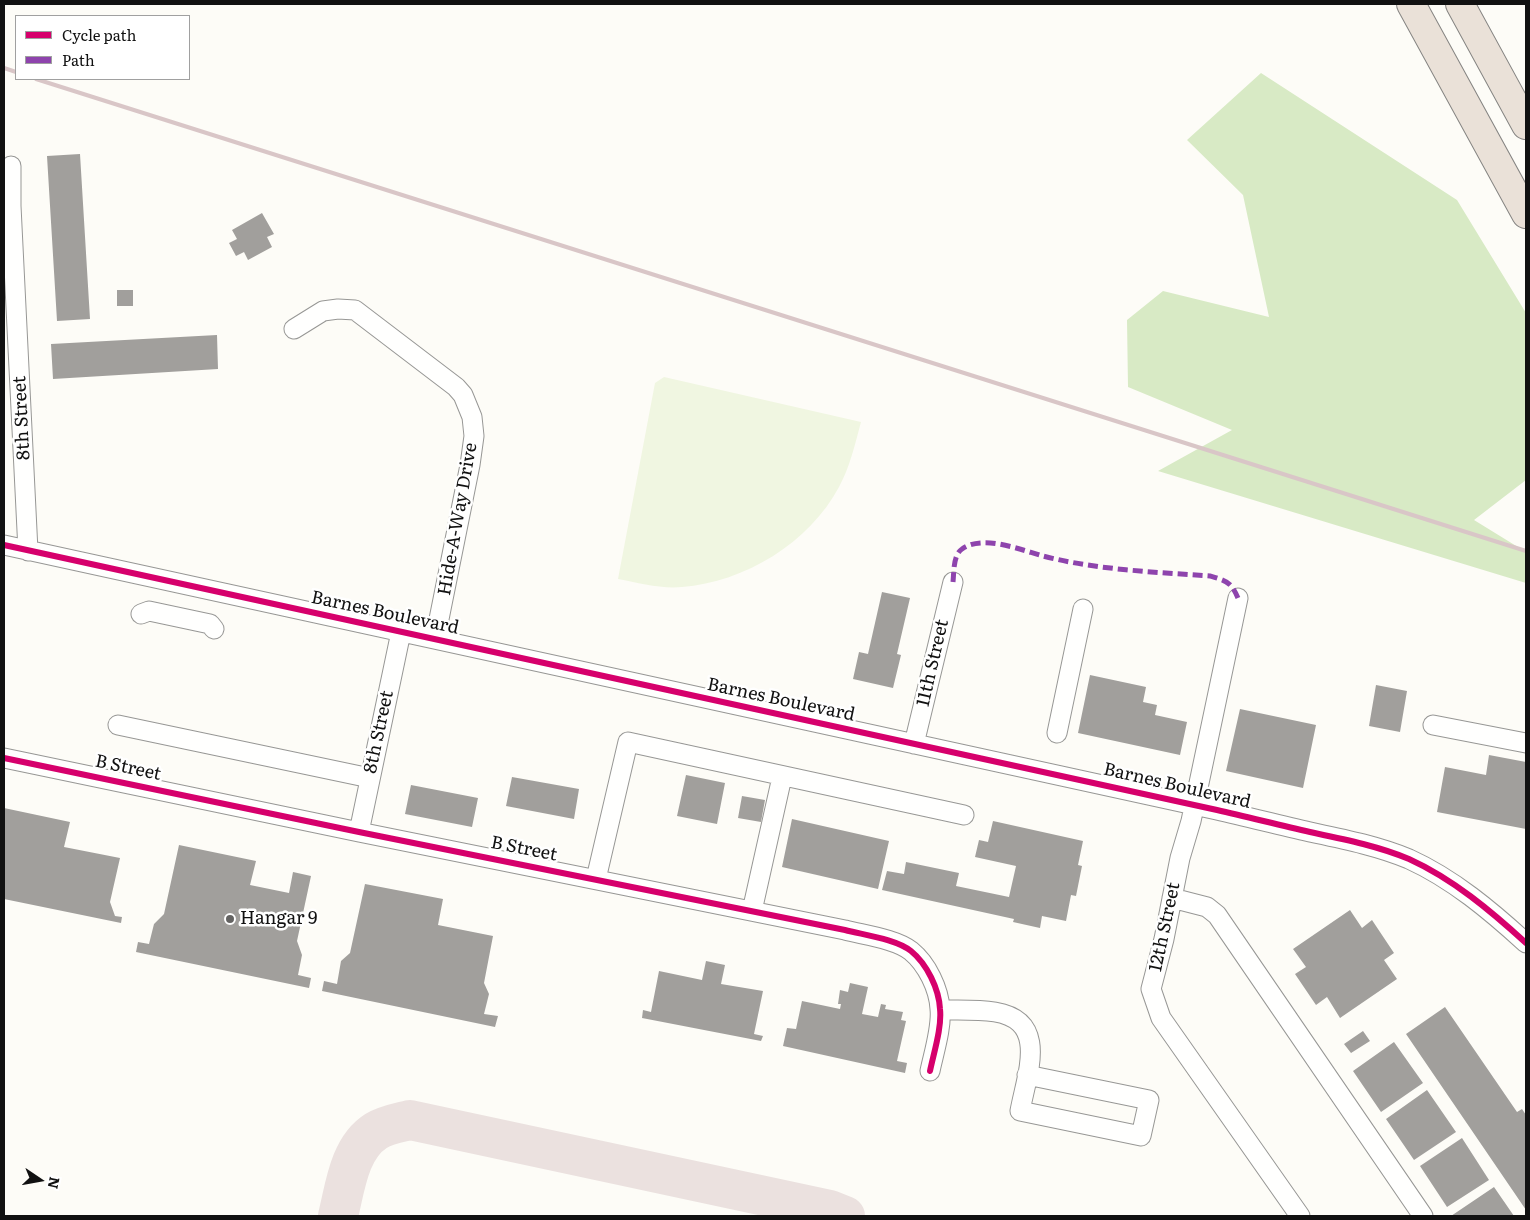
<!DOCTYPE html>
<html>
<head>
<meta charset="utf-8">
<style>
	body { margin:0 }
	#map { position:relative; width:1530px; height:1220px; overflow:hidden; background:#fdfcf7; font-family:Literata,serif }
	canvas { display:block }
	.frame { position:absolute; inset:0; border:5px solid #111; pointer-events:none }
	.legend { position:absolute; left:15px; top:15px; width:175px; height:65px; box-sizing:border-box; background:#fff; border:1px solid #a0a0a0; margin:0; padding:6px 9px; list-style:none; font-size:15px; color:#111 }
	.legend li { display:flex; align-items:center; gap:10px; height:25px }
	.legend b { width:25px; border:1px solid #a0a0a0 }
	.north { position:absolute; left:15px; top:1155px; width:50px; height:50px; -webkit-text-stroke:4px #fff; paint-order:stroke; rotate:102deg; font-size:14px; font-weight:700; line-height:20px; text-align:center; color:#111 }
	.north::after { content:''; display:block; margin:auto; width:18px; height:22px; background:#111; clip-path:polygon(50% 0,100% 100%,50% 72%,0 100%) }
</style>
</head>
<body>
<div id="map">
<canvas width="1530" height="1220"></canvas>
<div class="frame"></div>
<ul class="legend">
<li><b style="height:6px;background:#d6006c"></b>Cycle path</li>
<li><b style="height:6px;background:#8e44ad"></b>Path</li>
</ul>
<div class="north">N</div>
</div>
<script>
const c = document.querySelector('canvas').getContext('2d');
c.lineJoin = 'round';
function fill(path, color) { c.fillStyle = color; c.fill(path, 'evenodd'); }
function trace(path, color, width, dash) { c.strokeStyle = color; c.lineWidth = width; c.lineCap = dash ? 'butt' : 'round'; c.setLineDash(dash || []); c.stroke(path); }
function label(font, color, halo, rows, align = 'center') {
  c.font = font + ' Literata,serif'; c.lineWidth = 5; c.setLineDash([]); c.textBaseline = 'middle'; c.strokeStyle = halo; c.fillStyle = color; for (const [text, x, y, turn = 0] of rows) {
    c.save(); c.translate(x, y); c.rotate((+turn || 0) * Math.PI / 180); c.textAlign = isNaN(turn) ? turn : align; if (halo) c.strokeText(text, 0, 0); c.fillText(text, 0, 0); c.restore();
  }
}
const forest = new Path2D(`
	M1261 73 1457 200 1526 313V480L1474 520 1526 552V583L1158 471 1232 430 1128 387 1127 320 1163 291 1269 317 1243 195 1187 140Z`);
const pitch = new Path2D(`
	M664 377 861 422C855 444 850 467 839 487 809 543 745 582 682 587 661 589 639 583 618 579L655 383Z`);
const taxiway = new Path2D(`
	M338 1216C345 1188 349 1148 376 1131 386 1125 398 1123 410 1120L830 1210 845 1216`);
const building = new Path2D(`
	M80 154 90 319 57 321 47 156Z
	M262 213 274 234 267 237 272 247 248 260 244 252 236 256 229 243 237 239 232 230Z
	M117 290H133V306H117Z
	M217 335 218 369 53 379 51 344Z
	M882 592 910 598 897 654 901 655 893 688 853 679 859 652 868 654Z
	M1090 675 1146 687 1143 702 1157 705 1155 715 1187 722 1180 755 1078 733Z
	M1376 685 1407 691 1400 732 1369 726Z
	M1240 709 1316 725 1303 788 1226 771Z
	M1489 755 1526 762V829L1437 812 1445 767 1486 775Z
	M686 775 725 783 717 824 677 816Z
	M512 777 579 789 574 819 506 806Z
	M411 785 478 798 472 827 405 814Z
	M742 796 765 800 761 822 738 818Z
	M4 808 70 822 64 847 120 858 110 902 115 916 122 917 121 923 4 899Z
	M792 819 889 841 878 889 782 867Z
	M993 821 1083 841 1078 865 1082 866 1076 896 1071 895 1066 921 1042 916 1040 928 1013 922 1014 919 882 890 887 871 904 874 906 862 959 873 956 886 1009 897 1016 866 975 857 979 840 988 842Z
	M179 845 256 861 250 885 289 893 293 872 311 876 297 941 302 955 298 975 311 978 309 988 136 952 138 942 149 944 154 924 164 914Z
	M365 884 443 899 438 925 493 936 484 983 489 994 484 1014 498 1016 495 1027 322 991 324 981 337 984 341 961 350 953Z
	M1350 910 1362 928 1372 920 1394 953 1384 960 1397 979 1340 1018 1327 997 1316 1005 1295 974 1306 967 1293 949Z
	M706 961 725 965 721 984 763 991 754 1034 763 1036 761 1041 642 1018 643 1010 651 1012 659 971 702 980Z
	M850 983 868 987 862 1014 878 1017 881 1004 886 1005 885 1009 903 1012 901 1020 906 1021 897 1061 907 1063 905 1073 783 1046 787 1028 796 1029 802 1001 840 1009 841 1004H838L840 990 848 992Z
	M1445 1007 1517 1112 1522 1109 1526 1115V1210L1406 1034Z
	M1363 1031 1370 1041 1351 1053 1344 1044Z
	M1394 1042 1423 1083 1381 1112 1353 1071Z
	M1427 1090 1456 1132 1414 1160 1386 1119Z
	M1462 1138 1489 1180 1447 1207 1420 1166Z
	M1494 1187 1514 1216H1451Z`);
const minor = new Path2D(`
	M11 166V206L28 551
	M294 329 323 311 338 309 355 310 456 387 463 395 472 417 474 436 470 465 435 639
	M4 545 1217 810C1248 817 1279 825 1310 832 1343 839 1378 846 1409 859 1453 879 1491 911 1526 943
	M1238 598 1191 821 1180 858 1164 939 1151 989 1161 1018 1300 1216
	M141 614 149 611 210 624 214 629
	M118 725 370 778
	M1433 725 1526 743
	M1057 733 1083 609
	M914 744 953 582
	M4 758 359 832 845 930C864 935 896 939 911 951 927 964 939 989 940 1009 942 1027 934 1052 930 1071
	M359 832 401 632
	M596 879 628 742 964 815
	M1172 898 1207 907 1217 915 1423 1216
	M752 911 782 777
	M940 1010C958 1010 977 1009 995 1012 1049 1021 1027 1073 1020 1111L1141 1136 1149 1100 1027 1075`);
const highway = new Path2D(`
	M1411 4 1526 214
	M1460 4 1526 125`);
const rail = new Path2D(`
	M4 68 16 72
	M36 79 1526 551`);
const quiet = new Path2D(`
	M953 582C954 573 953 555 962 549 983 534 1021 550 1043 556 1097 570 1155 572 1210 576 1227 581 1231 582 1238 598`);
const cycleway = new Path2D(`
	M4 545 1217 810C1248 817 1279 825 1310 832 1343 839 1378 846 1409 859 1453 879 1491 911 1526 943
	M4 758 359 832 845 930C864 935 896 939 911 951 927 964 939 989 940 1009 942 1027 934 1052 930 1071`);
const markers = [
	[230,919,5,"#646362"]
];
const streetNames = [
	["8th Street",22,418,-93],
	["Hide-A-Way Drive",458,519,-80],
	["Barnes Boulevard",385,613,12],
	["11th Street",933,663,-77],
	["Barnes Boulevard",781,700,12],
	["8th Street",379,732,-78],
	["B Street",128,768,12],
	["Barnes Boulevard",1177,786,13],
	["B Street",524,849,11],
	["12th Street",1165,927,-78]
];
const poiNames = [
	["Hangar 9",240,919]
];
fill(forest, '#d8eac5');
fill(pitch, '#f0f6e1');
trace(taxiway, '#ebe1df', 40);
fill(building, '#a19f9c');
trace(minor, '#979795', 21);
trace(highway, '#858482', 30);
trace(minor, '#fffffe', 19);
trace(highway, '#eae1d8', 28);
trace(rail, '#d9c6c7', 4);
trace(quiet, '#8e44ad', 5, [10, 5]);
trace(cycleway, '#d6006c', 6);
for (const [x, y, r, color] of markers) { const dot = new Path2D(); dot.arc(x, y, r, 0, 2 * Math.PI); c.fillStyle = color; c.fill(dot); trace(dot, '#fff', 2); }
label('18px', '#111', '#fff', streetNames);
label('18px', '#111', '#fff', poiNames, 'left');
</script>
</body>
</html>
